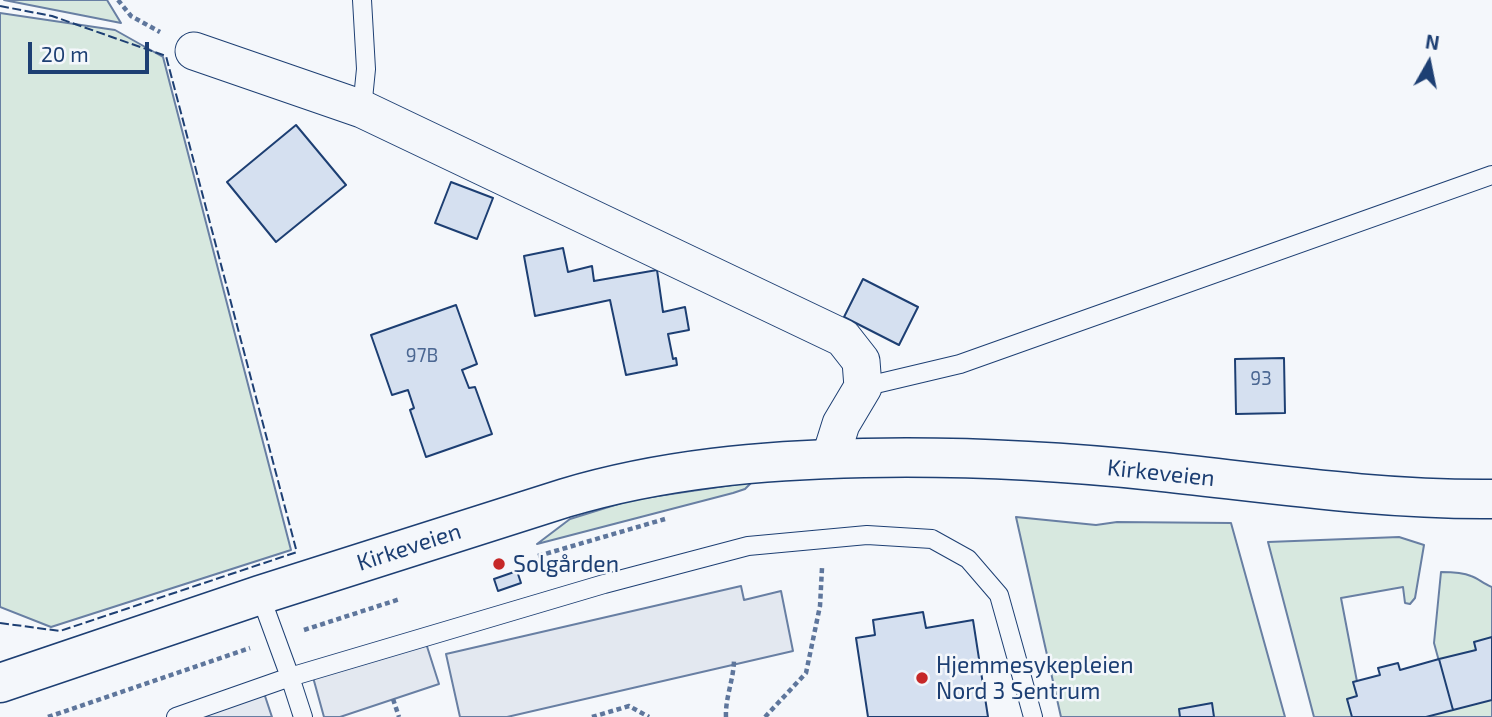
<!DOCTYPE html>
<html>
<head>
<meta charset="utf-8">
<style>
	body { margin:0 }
	#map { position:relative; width:1492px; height:717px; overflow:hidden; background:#f4f7fb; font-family:"Exo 2",sans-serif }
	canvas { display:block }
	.north { position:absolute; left:1394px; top:28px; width:70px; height:70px; -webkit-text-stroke:5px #f4f7fb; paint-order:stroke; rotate:9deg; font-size:19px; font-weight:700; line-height:28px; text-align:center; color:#1d3f73 }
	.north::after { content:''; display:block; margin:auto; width:24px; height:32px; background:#1d3f73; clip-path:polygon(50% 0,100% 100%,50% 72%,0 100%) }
	.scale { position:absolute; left:28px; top:42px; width:121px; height:32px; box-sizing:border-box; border:4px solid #1d3f73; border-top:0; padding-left:9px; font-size:21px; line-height:24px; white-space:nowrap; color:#1d3f73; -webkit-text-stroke:5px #f4f7fb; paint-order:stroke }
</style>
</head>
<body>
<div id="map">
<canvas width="1492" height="717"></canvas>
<div class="north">N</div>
<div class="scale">20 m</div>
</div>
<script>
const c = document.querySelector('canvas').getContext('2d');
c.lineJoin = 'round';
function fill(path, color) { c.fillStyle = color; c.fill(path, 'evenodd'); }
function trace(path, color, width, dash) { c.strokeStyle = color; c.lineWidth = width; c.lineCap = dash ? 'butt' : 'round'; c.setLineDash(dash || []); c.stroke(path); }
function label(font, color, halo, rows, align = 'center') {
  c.font = font + ' "Exo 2",sans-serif'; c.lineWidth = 5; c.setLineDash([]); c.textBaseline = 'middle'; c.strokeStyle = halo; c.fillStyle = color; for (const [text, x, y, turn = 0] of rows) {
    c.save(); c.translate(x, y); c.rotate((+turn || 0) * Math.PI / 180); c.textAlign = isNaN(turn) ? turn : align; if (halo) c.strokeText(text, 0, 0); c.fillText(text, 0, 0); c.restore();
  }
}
const green = new Path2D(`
	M4 0H107L121 23Z
	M0 13 115 30 163 57 291 550 51 627 0 607Z
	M752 482 745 489 733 493 537 544 570 519 631 500Z
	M1016 517 1096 525 1117 522 1231 523 1285 717H1061Z
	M1399 537 1424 545 1415 598 1410 604 1405 603 1403 587 1341 598 1359 692 1448 694 1434 643 1441 572C1451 572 1462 572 1471 576 1478 578 1483 584 1492 587V717H1314L1268 542Z`);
const parking = new Path2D(`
	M741 586 744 600 781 591 793 651 507 717H460L446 654Z
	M424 637 439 684 340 717H324L311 670Z
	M262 687 272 717H176Z`);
const building = new Path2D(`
	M296 125 346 185 276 242 227 182Z
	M451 182 493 198 477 239 435 223Z
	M563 248 568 272 592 266 594 281 657 270 663 312 685 307 689 330 668 334 673 359 676 358 677 365 626 375 610 300 535 316 524 256Z
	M863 279 918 307 899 345 844 317Z
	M456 305 477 364 462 370 469 388 475 387 492 434 426 457 410 410 414 408 408 390 392 395 371 335Z
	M1284 358 1285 413 1236 414 1235 359Z
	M517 571 521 583 498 591 494 579Z
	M923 612 926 628 973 620 988 717H868L856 638 875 635 873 620Z
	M1492 637V700L1453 710 1439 659 1476 650 1474 642Z
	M1439 659 1453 710 1426 717H1352L1347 699 1357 696 1353 682 1380 675 1378 668 1398 663 1400 670Z
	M1212 703 1214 717H1180L1179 709Z`);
const path = new Path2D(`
	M118 0 131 16 160 32
	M538 556 665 519
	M304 630 400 599
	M393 699 399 717
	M48 717 250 648
	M592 717 629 706 649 717
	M726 717C725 698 734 679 734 659
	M765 717 806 673 820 606 822 568`);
const service = new Path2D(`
	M362 0 366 69 362 109
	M863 387 960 364 1492 175
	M260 595 290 677 604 584 748 546 867 535 932 539 968 559 999 595 1033 717
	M176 717 290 677 303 717`);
const minor = new Path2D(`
	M194 51 362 109 843 338 861 361 863 387 841 424 830 459`);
const secondary = new Path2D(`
	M0 683 260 595 565 498C662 469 763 460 864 458 961 456 1058 461 1154 471 1267 483 1379 500 1492 499`);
const fence = new Path2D(`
	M0 6 52 16 166 56 296 549
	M0 623 60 631 297 552`);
const markers = [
	[499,564,7,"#c62828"],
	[922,678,7,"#c62828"]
];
const numberNames = [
	["97B",422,356],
	["93",1261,379]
];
const streetNames = [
	["Kirkeveien",1161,473,6],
	["Kirkeveien",409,547,-18]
];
const poiNames = [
	["Solgården",513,564],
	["Hjemmesykepleien",936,665],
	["Nord 3 Sentrum",936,691]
];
fill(green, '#d7e8df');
trace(green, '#687fa3', 2);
fill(parking, '#e3e8f0');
trace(parking, '#687fa3', 2);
fill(building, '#d5e0f0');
trace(building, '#1d3f73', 2);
trace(service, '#1d3f73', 20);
trace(minor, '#1d3f73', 39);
trace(secondary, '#1d3f73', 41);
trace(path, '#5e769c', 4.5, [5, 3.5]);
trace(service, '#f4f7fb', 18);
trace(minor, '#f4f7fb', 37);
trace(secondary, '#f4f7fb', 38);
trace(fence, '#1d3f73', 2, [9, 3.5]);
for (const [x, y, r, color] of markers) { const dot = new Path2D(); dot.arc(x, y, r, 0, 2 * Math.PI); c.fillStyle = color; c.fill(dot); trace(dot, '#f4f7fb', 2.5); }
label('19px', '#4b6792', null, numberNames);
label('23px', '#1d3f73', '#f4f7fb', streetNames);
label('23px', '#1d3f73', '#f4f7fb', poiNames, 'left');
</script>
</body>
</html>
